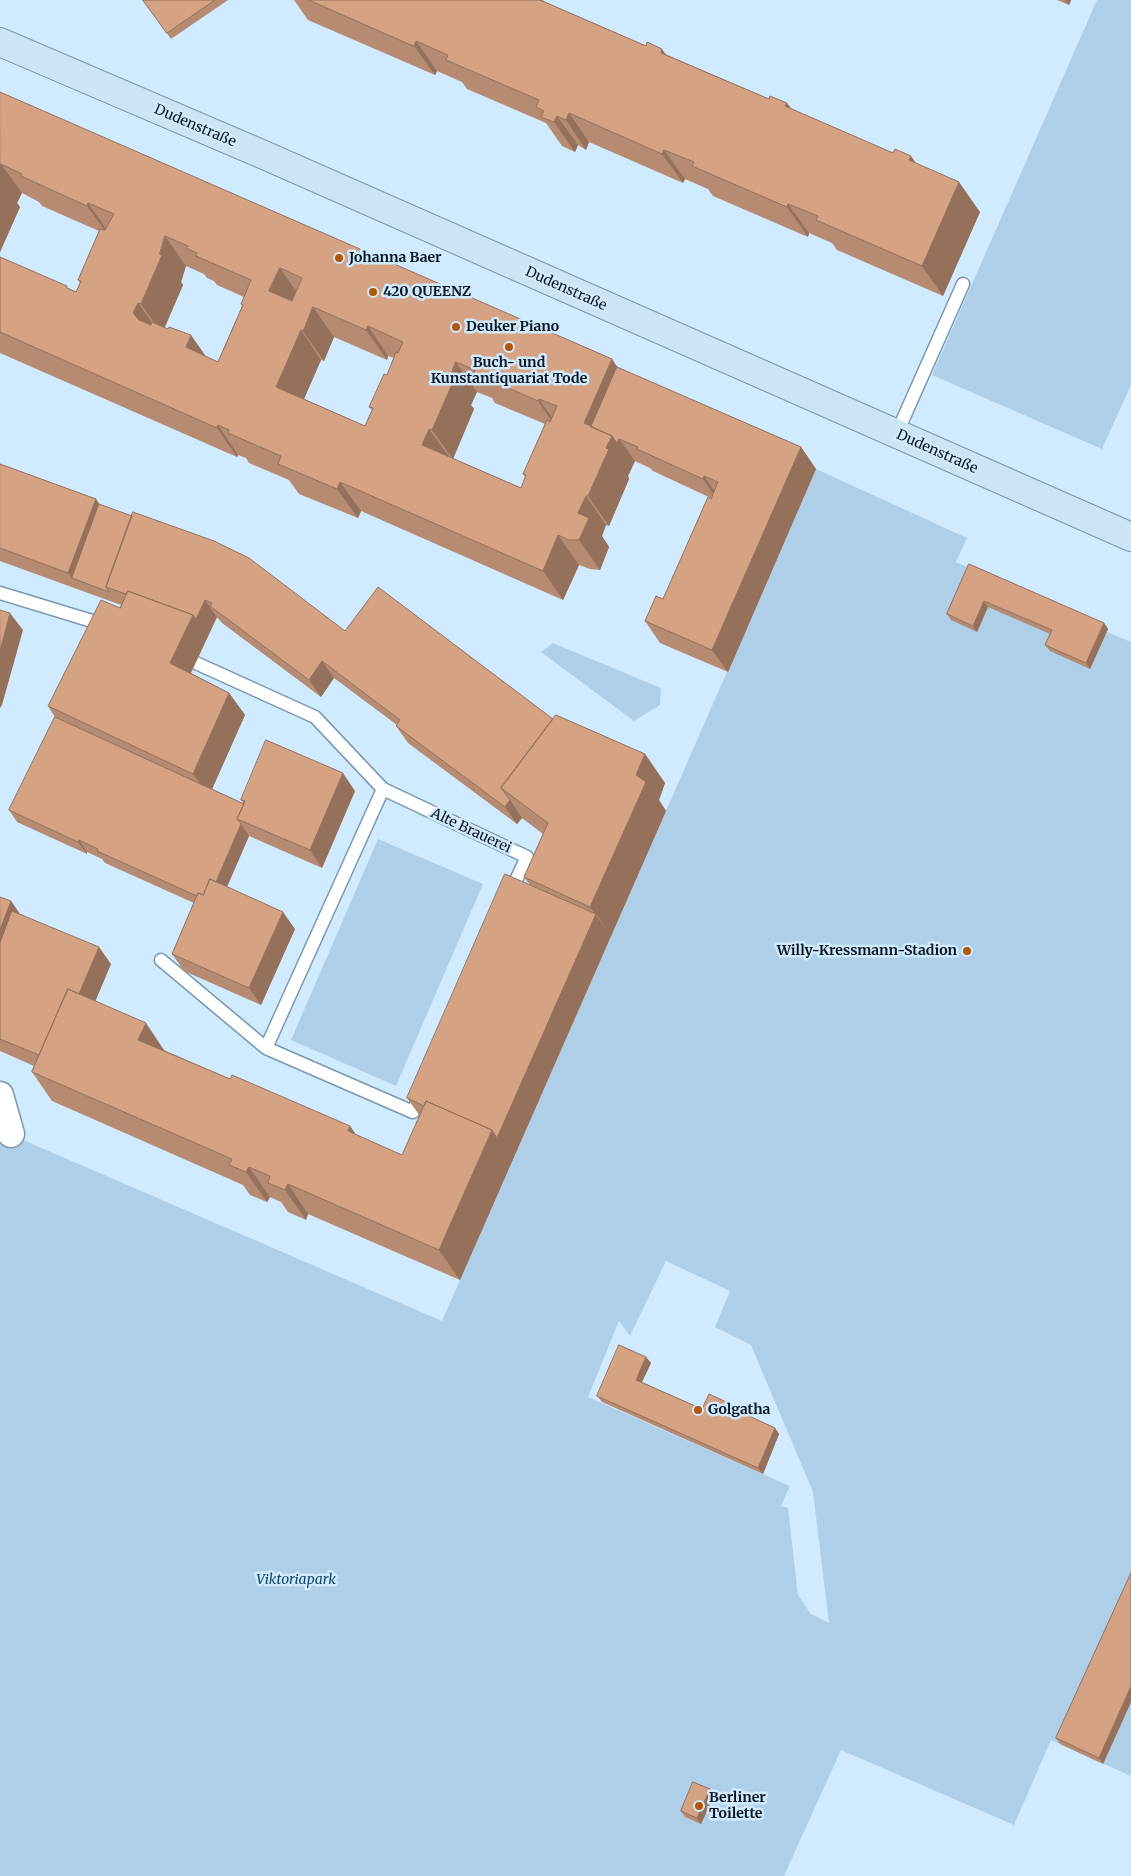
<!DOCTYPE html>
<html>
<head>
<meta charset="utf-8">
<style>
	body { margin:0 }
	canvas { display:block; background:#d0eaff }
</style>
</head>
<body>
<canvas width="1131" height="1876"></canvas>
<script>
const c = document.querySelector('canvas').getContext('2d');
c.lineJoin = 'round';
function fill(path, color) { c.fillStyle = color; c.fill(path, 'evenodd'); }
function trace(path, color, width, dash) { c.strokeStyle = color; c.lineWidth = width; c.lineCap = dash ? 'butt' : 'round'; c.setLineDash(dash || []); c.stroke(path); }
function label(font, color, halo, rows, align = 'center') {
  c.font = font + ' Merriweather,serif'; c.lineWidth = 5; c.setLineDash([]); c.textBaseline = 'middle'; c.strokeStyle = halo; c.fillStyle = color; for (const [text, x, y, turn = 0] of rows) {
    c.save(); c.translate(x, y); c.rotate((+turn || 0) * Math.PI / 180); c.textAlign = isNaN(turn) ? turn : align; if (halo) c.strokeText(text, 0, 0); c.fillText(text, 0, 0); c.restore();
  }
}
const green = new Path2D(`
	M1097 0H1131V385L1102 449 932 375Z
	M816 469 967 538 956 562 1108 629 1107 632 1131 642V1776L1051 1740 1014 1825 841 1750 784 1876H0V1130L442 1321ZM666 1261 730 1291 715 1327 751 1345 813 1492 829 1623 811 1614 798 1595 788 1508 781 1506 790 1486 588 1397 619 1321 630 1336Z
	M553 643 661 688 660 705 634 721 541 652Z
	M378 839 483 884 396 1086 291 1040Z`);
const lane = new Path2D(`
	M896 435 963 284
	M0 593 105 625
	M196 663 315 717 383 789
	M161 960 266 1048 413 1112 421 1094
	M266 1048 383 789 527 857 510 893`);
const street = new Path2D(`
	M0 1095 11 1134`);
const secondary = new Path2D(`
	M0 42 264 155 1131 537`);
const wall = new Path2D(`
	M143 0H228L171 39Z
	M294 0H543L545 2 769 99 787 103 791 109 916 163 980 212 943 296 837 250 832 243 809 233 808 237 713 196 708 189 685 179 683 183 589 142 586 150 578 145 575 152 562 146 546 123 467 89 462 82 437 71 435 75 308 20Z
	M1057 0H1071L1069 5Z
	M0 92 617 367 801 447 816 469 728 672 660 643 645 621 663 599 711 498 653 471 650 468 635 461 628 476 629 479 609 526 606 525 602 536 609 547 600 570 590 569 579 565 563 600 361 511 358 518 299 494 289 480 249 463 246 458 238 455 237 457 0 353V257L76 292 80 283 78 280 99 231 42 206 39 202 22 193 17 203 20 207 0 252ZM186 266 204 274 207 278 214 281 217 285 244 297 241 304 242 306 218 362 205 356 164 328 183 285 181 282ZM334 337 387 360 388 356 394 358 387 375 369 407 372 410 365 426 304 399 321 360 324 361ZM477 392 492 398 495 403 545 424 523 474 525 477 521 488 453 459 474 409 471 405Z
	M0 464 99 504 345 631 553 719 645 754 665 783 659 800 666 811 460 1280 308 1214 306 1220 288 1212 281 1202 270 1197 267 1202 250 1195 243 1185 52 1101 32 1072 34 1066 0 1051V897L11 901 20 914 111 964 95 1001 166 1051 230 1079 350 1126 356 1135 402 1155 420 1116 407 1098 530 885 524 877 543 834 522 818 517 824 408 743 396 726 397 725 334 678 321 697 222 623 217 617 191 673 229 693 245 715 212 789 244 804 241 800 355 791 322 868 249 836 227 887 295 929 261 1005 184 971 172 954 194 903 105 863 102 859 87 852V854L17 822 9 810 55 717 48 706 121 605 0 561Z
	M969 564 1104 623 1108 629 1090 669 1050 651 1045 645 1050 634 988 607 977 632 951 620 947 614Z
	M646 1357 651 1363 642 1382 702 1409 748 1412 752 1418 775 1428 779 1434 763 1474 602 1402 597 1396Z
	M1131 1702 1103 1764 1060 1744 1056 1738Z
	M710 1789 714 1795 701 1824 685 1817 681 1811Z`);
const shadedWall = new Path2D(`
	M1065 0H1071L1069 5Z
	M416 41 437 71 435 75 414 46Z
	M662 49 683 78 661 53Z
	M787 103 808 132 785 106Z
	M569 113 589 142 586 150 566 120Z
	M557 116 578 145 575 152 554 122Z
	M664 150 685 179 683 183 662 154Z
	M911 156 932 186 909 160Z
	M1 164 22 193 17 203 20 207 0 252V166Z
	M959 182 980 212 943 296 922 266Z
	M88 203 109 233 108 235 87 206Z
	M788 204 809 233 808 237 787 207Z
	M165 236 186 266 181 282 183 285 162 334 141 304 160 254Z
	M280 268 300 297 290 321 269 291Z
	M138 303 159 332 154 343 133 313Z
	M313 307 334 337 324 361 303 331Z
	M368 326 388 356 387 360 366 330Z
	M301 330 321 360 296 417 276 387Z
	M191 335 212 365 186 347Z
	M612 359 632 389 619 439 635 461 628 476 629 479 609 526 588 496 584 423Z
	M456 362 477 392 471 405 474 409 453 459 432 430 450 378Z
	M539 399 559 428 558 430 538 401Z
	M218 425 238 455 237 457 217 428Z
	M429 429 450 458 422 445Z
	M801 447 816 469 728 672 712 650Z
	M704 476 719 498 718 501 703 479Z
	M340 482 361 511 358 518 337 489Z
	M586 496 606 525 602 536 609 547 600 570 579 540 578 513Z
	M96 499 108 516 72 578 68 573Z
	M558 535 579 565 563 600 543 571Z
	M205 600 217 617 185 685 170 663 193 615Z
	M984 601 988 607 977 632 973 626Z
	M10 613 23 630 2 705 0 708V651Z
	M1104 623 1108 629 1090 669 1086 663Z
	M322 661 334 678 321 697 309 680Z
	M229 693 245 715 209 796 193 774Z
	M645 754 665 783 659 800 666 811 611 936 590 907 636 775Z
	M343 773 355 791 322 868 310 850Z
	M510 800 522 818 517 824 505 807Z
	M241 824 249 836 216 912 207 900Z
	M79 840 87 852V854L78 842Z
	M11 901 26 923 0 992V930Z
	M283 912 295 929 261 1005 249 988Z
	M596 914 611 936 460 1280 439 1250 492 1130Z
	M99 947 111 964 63 1078 51 1061Z
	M146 1023 166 1053 138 1040Z
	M350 1126 370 1155 348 1131Z
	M249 1167 270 1197 267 1202 246 1172Z
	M288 1184 308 1214 306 1220 285 1190Z
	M646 1357 651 1363 640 1386 636 1380Z
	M775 1428 779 1434 763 1474 758 1468Z
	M1131 1686V1702L1103 1764 1099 1758Z
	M710 1789 714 1795 701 1824 697 1818Z`);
const building = new Path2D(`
	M143 0H215L167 33Z
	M309 0H540L646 46 647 42 662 49 661 53 769 99 770 96 787 103 785 106 893 153 895 149 911 156 909 160 959 182 922 266 816 220 818 216 788 204 787 207 692 166 694 162 664 150 662 154 569 113 566 120 557 116 554 122 541 117 544 111 536 107 539 100 446 60 448 55 416 41 414 46Z
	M0 92 612 359 584 423 612 436 606 448 609 449 588 496H586L578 513 589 518 579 540H569L558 535 543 571 340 482 337 489 278 464 281 456 228 433 229 430 218 425 217 428 0 332V257L67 286V288L76 292 81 281 78 280 100 229 105 230 114 214 88 203 87 206 21 176 22 174 1 164 0 166ZM165 236 188 246 186 248 197 253 196 256 251 280 241 304 243 305 218 362 186 347 191 335 169 327 168 329 152 322 151 325 139 320 133 313 138 303 141 304 162 255 160 254ZM280 268 302 278 292 301 269 291ZM313 307 366 330 368 326 403 342 398 353 396 352 387 375 384 374 369 407 373 408 365 426 276 387 301 330 303 331ZM456 362 475 370 474 373 538 401 539 399 557 406 550 422 547 420 523 474 526 475 521 488 422 445 429 429 432 430 454 380 450 378Z
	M617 367 801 447 712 650 645 621 656 596 663 599 708 497 711 499 718 482 704 476 703 479 637 449 638 447 619 439 617 443 612 436 591 427Z
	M0 464 96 499 68 573 0 548Z
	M99 504 132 516 106 587 109 592 72 578Z
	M133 512 214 541 249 558 345 631 378 587 553 719 501 788 510 800 505 807 396 726 400 720 322 661 309 680 210 606 212 603 205 600 196 619 193 615 128 591 126 594 106 587Z
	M969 564 1104 623 1086 663 1045 645 1052 630 984 601 973 626 947 614Z
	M128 591 193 615 170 663 229 693 193 774 48 706 101 600 120 608Z
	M0 610 10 613 0 651Z
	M556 715 645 754 636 775 646 782 590 907 524 877 548 823 501 788Z
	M55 717 244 804 237 819 241 824 216 882 210 879 203 895 198 893 197 896 97 851 98 849 79 840 78 842 9 810Z
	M266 740 343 773 310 850 237 819 245 801 241 800Z
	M505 874 596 914 497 1138 492 1130 426 1101 424 1106 407 1098Z
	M210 879 283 912 249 988 172 954 198 893 203 895Z
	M0 897 11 901 0 930Z
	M12 911 99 947 79 994 68 989 39 1055 0 1039V943Z
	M68 989 146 1023 138 1040 230 1079 232 1075 350 1126 348 1131 402 1155 426 1101 492 1130 439 1250 288 1184 285 1190 268 1183 270 1176 249 1167 246 1172 229 1165 232 1159 32 1072Z
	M619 1345 646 1357 636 1380 702 1409 709 1394 748 1412 747 1415 775 1428 758 1468 597 1396Z
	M1131 1573V1686L1099 1758 1056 1738Z
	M693 1782 710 1789 697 1818 681 1811Z`);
const markers = [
	[339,258,5,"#b45604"],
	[373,292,5,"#b45604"],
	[456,327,5,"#b45604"],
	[509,347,5,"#b45604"],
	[967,951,5,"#b45604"],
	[698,1410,5,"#b45604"],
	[699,1806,5,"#b45604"]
];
const streetNames = [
	["Dudenstraße",195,126,23],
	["Dudenstraße",566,289,24],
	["Dudenstraße",937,452,24],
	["Alte Brauerei",471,831,25]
];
const poiNames = [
	["Johanna Baer",349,258],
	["420 QUEENZ",383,292],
	["Deuker Piano",466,327],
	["Buch- und",509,363,"center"],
	["Kunstantiquariat Tode",509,379,"center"],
	["Willy-Kressmann-Stadion",957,951,"right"],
	["Golgatha",708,1410],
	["Berliner",709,1798],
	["Toilette",709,1814]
];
const parkNames = [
	["Viktoriapark",296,1580]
];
fill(green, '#afcfe9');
trace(lane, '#7a98b0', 15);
trace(street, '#7a98b0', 29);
trace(secondary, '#7a98b0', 30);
trace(lane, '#fff', 12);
trace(street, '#fff', 26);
trace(secondary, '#cde4f5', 28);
fill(wall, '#b78b72');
fill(shadedWall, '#95715c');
fill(building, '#d5a284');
trace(building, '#95715c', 1);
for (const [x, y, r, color] of markers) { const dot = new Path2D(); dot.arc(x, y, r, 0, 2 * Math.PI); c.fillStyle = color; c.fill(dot); trace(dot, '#d0eaff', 2); }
label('14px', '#0c1821', '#d0eaff', streetNames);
label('bold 14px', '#0c1821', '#d0eaff', poiNames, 'left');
label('italic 14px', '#0f476b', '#d0eaff', parkNames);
</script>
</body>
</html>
